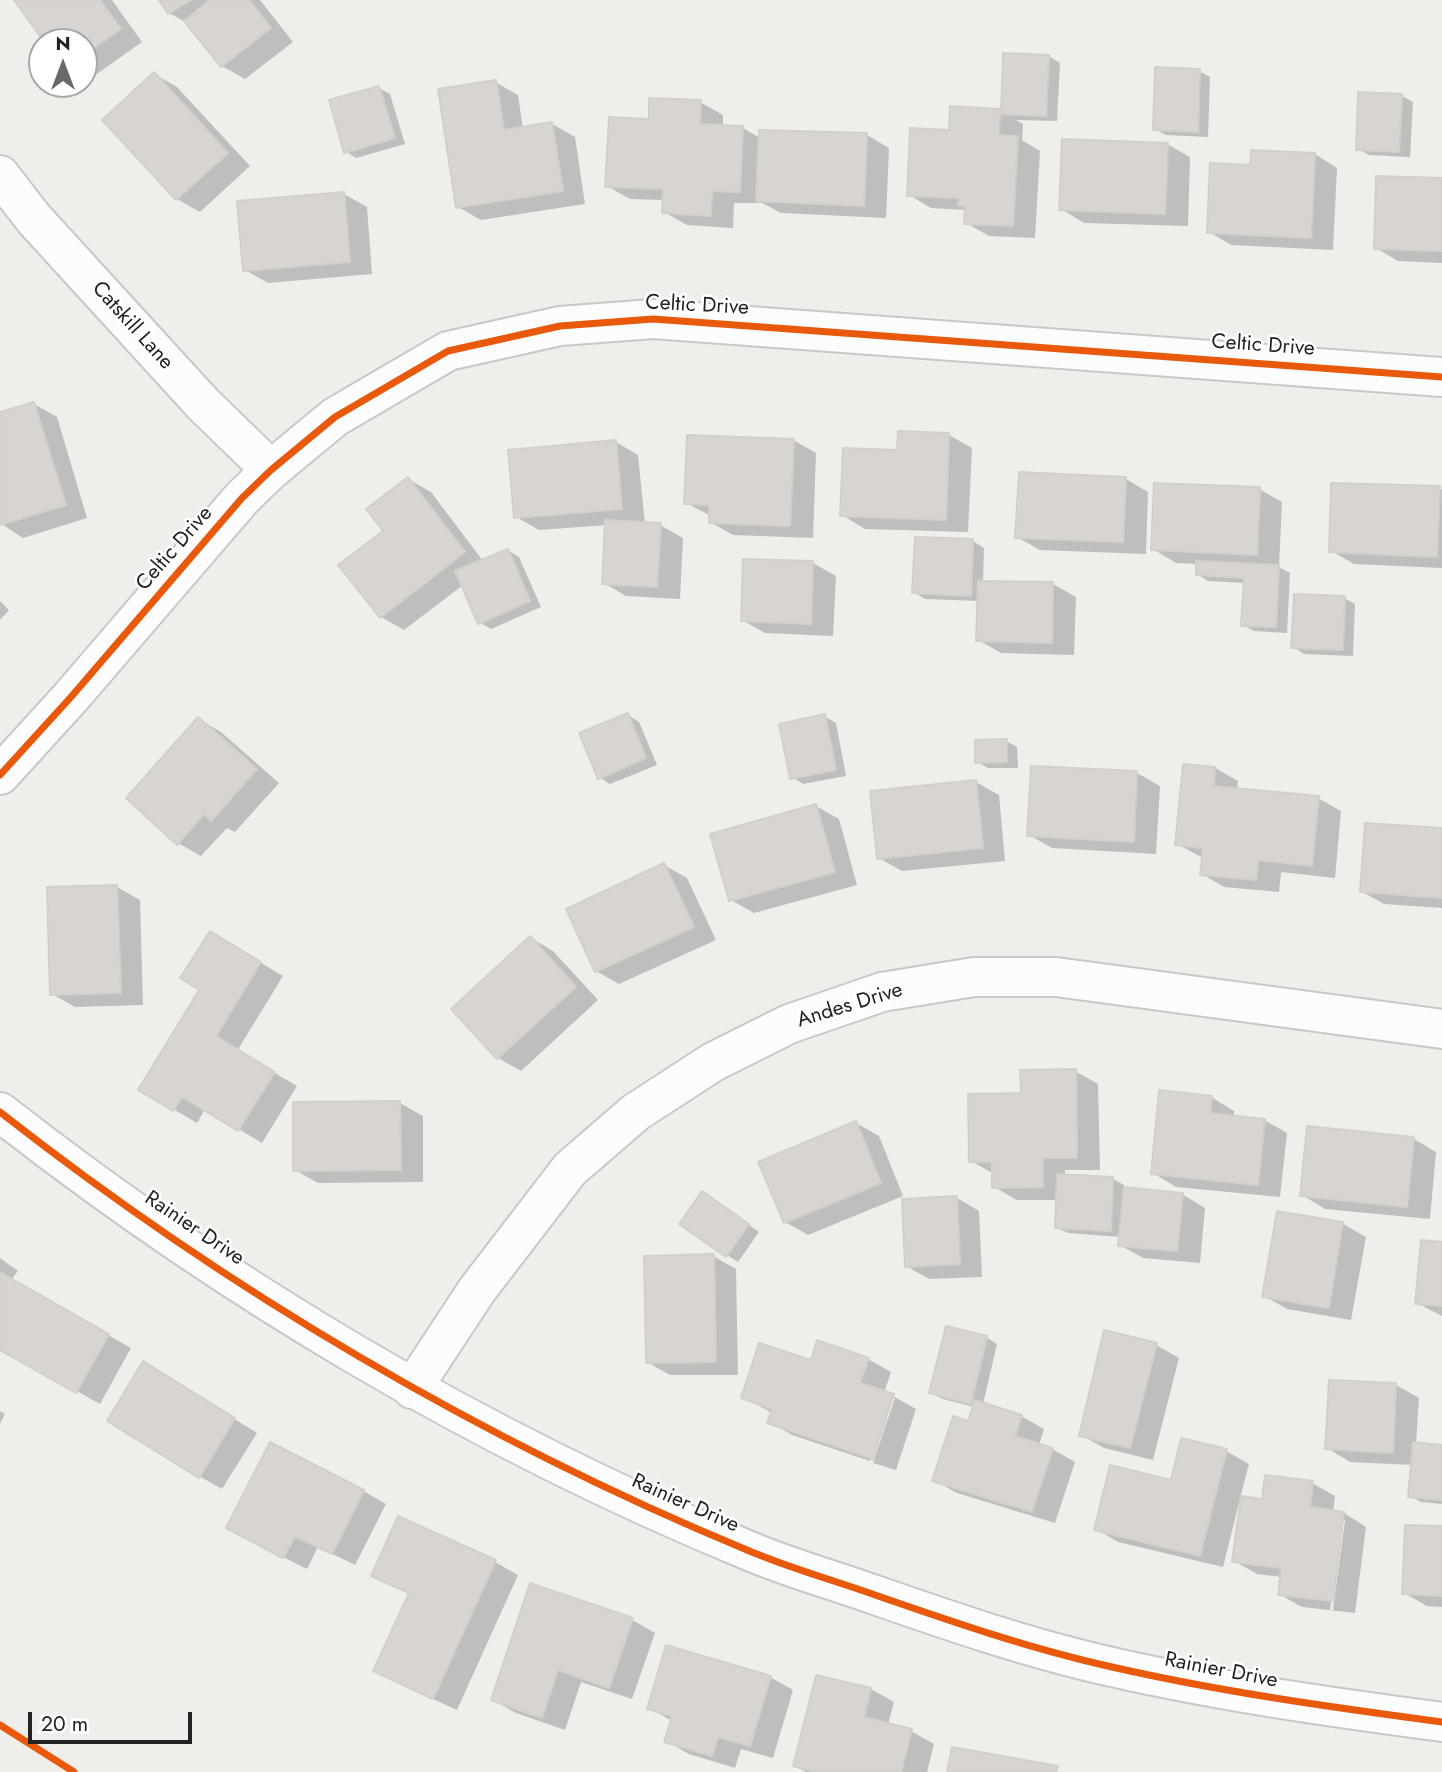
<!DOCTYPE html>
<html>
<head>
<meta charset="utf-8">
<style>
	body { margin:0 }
	#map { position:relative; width:1442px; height:1772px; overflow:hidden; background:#f0eeeb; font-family:Jost,sans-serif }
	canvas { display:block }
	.north { position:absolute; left:28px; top:28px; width:70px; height:70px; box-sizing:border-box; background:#fff; border:2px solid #a7a7a7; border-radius:50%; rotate:0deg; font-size:19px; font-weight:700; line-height:28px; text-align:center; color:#222 }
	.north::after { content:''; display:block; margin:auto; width:24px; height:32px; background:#6a6968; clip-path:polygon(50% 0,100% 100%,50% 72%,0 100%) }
	.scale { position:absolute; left:28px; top:1712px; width:164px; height:32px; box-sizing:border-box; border:4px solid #222; border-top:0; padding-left:9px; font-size:21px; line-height:24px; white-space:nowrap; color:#222; -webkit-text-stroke:5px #fff; paint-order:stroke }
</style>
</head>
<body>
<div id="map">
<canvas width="1442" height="1772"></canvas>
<div class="north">N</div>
<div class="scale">20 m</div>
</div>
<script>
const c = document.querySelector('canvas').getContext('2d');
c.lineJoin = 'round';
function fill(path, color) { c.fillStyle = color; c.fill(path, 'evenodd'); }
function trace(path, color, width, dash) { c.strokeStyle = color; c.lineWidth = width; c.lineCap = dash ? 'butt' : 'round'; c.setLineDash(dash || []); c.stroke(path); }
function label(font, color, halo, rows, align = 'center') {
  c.font = font + ' Jost,sans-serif'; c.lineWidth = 5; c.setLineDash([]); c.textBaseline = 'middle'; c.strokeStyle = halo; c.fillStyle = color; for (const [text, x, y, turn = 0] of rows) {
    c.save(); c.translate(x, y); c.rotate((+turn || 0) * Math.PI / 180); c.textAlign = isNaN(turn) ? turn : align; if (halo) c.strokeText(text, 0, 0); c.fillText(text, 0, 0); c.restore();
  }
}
const shadow = new Path2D(`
	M17 0H112L142 42 87 81 84 79V42H46Z
	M161 0H260L293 42 245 79 222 66 189 24 169 13Z
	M1049 56 1060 63 1057 121 1016 120 1023 124 1022 140 1040 151 1035 238 989 236 966 223V210L931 208 909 195 950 132 1000 110 1003 112Z
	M1199 71 1210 77 1208 137 1166 135 1155 129Z
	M154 74 177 87 250 166 200 212 177 199Z
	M495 82 518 95 523 129 552 124 575 137 585 204 481 220 458 207Z
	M379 88 390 94 405 144 356 158 345 151Z
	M1402 96 1413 102 1410 157 1369 155 1358 149Z
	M700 102 723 115V127L743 128 760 138 867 135 889 148 886 218 781 213 762 203H734L733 228 687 225 664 212 665 200 630 199 607 186 650 121Z
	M1167 144 1190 157 1188 226 1084 223 1061 209Z
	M1315 154 1337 168 1333 250 1231 245 1209 232 1252 166Z
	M1442 180V263L1398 261 1376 248Z
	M344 194 367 207 372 274 268 283 245 270Z
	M34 404 57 417 87 518 23 538 0 523V414Z
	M949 435 972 448 968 532 865 529 842 515 899 452Z
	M793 440 816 453 813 538 733 535 710 522 711 516 686 503Z
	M616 442 638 455 645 524 660 525 683 538 680 599 626 596 604 583 607 525 539 530 516 517Z
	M408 479 431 492 483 561 508 550 519 557 541 607 491 629 479 622 463 585 404 630 381 617 385 531Z
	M1126 479 1148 492 1146 554 1040 550 1017 537Z
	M1439 488 1442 490V568L1354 564 1331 551Z
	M1259 489 1282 502 1279 567 1290 573 1287 633 1254 631 1243 625 1245 583 1208 581 1197 574 1198 564 1176 563 1153 549Z
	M973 541 984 548 983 582 1053 584 1076 597 1074 655 1001 653 978 640 979 601 925 599 914 592Z
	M813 563 836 576 833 636 765 633 742 620Z
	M1344 598 1355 604 1353 656 1304 654 1293 647Z
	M0 601 9 610 0 620Z
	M628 715 639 722 657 765 610 784 599 777Z
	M824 716 836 723 846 776 803 784 792 777Z
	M198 719 221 732 279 783 235 832 227 828 201 856 178 843Z
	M1006 741 1017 747 1018 768H988L977 762Z
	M1032 768 1137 773 1160 786 1156 854 1052 848 1029 835Z
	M1215 768 1238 781 1237 790 1318 798 1341 811 1335 878 1281 872 1279 892 1224 887 1202 874 1203 858 1177 844Z
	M976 782 999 795 1005 861 902 871 879 858Z
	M816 806 839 819 857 885 754 913 731 900Z
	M1442 830V908L1384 904 1361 891Z
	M664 865 687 878 716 940 619 984 596 971Z
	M117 887 140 900 143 1005 75 1007 52 994Z
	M531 938 553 951 598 1000 521 1071 498 1058Z
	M233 946 283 976 237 1051 297 1086 262 1143 205 1109 197 1123 141 1090Z
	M1075 1071 1098 1084 1100 1170H1065V1177L1113 1179 1124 1185V1189L1182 1194 1205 1208 1200 1263 1143 1258 1120 1245 1121 1237 1068 1233 1056 1227 1058 1200H1017L994 1187V1174L971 1161 1023 1095Z
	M1211 1097 1234 1111V1117L1264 1120 1287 1133 1280 1197 1176 1187 1153 1173Z
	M400 1103 423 1116V1182L318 1183 295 1170Z
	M856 1123 879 1136 903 1196 808 1235 785 1222Z
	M1414 1139 1436 1152 1430 1219 1325 1209 1302 1195Z
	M957 1198 979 1211 982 1277 929 1279 906 1266Z
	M714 1200 759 1232 738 1262 727 1255Z
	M1278 1213 1343 1224 1366 1237 1351 1320 1287 1309 1264 1296Z
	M1442 1244V1316L1417 1303Z
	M713 1256 736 1269 738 1375H670L647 1362Z
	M0 1258 18 1271 11 1280 131 1348 100 1404 0 1348Z
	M986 1337 997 1344 983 1404 1021 1416 1044 1429 1039 1445 1052 1449 1075 1462 1055 1523 957 1493 934 1480 969 1423 974 1407 943 1399 931 1393Z
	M1156 1345 1179 1358 1153 1460 1104 1448 1081 1435Z
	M868 1359 891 1372 884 1393 893 1396 916 1409 896 1470 873 1463 895 1398H891L870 1461 792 1435 770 1422 772 1413 743 1397 812 1362Z
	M167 1377 257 1433 222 1489 199 1476Z
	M1330 1382 1396 1385 1419 1398 1416 1444 1442 1446V1504L1421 1502 1410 1496 1413 1465 1350 1462 1327 1448Z
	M0 1411 5 1414 0 1424Z
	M1226 1451 1249 1464 1240 1498 1264 1501 1312 1483 1335 1496 1333 1512 1344 1513 1366 1527 1355 1613 1302 1607 1279 1594 1282 1577 1257 1574 1234 1561 1242 1504 1239 1503 1223 1567 1118 1542 1096 1529ZM1341 1520H1345L1333 1610H1330Z
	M363 1491 386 1504 355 1565 318 1547 307 1569 251 1541Z
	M1442 1528V1607L1427 1606 1404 1593Z
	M495 1562 518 1575 457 1710 398 1683 376 1670 411 1595 373 1575Z
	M632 1620 655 1633 632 1699 581 1682 565 1730 516 1713 493 1700Z
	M770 1677 793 1690 773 1758 741 1749 735 1768 689 1754 666 1741 672 1721 649 1708Z
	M817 1677 871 1689 894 1702 888 1725 911 1731 934 1744 927 1772H806L795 1766Z`);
const building = new Path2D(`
	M14 0H100L121 29 84 55V42H44Z
	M159 0H191L168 14Z
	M210 0H249L271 28 221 67 184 21Z
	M1003 53 1049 55 1046 116 1001 114Z
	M1155 67 1200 69 1198 132 1153 130Z
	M154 72 228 153 176 200 102 120Z
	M496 80 504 130 552 122 563 191 456 208 438 89Z
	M379 86 395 138 344 153 329 100Z
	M1358 92 1402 94 1399 152 1356 150Z
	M649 98 701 100 700 124 743 126 740 192 712 191 711 216 662 213 663 189 605 187 609 117 649 119Z
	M950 106 1000 109 999 135 1018 136 1013 226 964 224 965 206H958L959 198 907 196 910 128 949 130Z
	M759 130 867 133 864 206 756 201Z
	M1062 139 1168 143 1165 214 1059 210Z
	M1251 150 1315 153 1311 238 1207 233 1210 163 1250 165Z
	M1376 176 1442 178V251L1374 249Z
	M344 192 350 262 243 271 237 201Z
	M34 402 66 505 0 525V412Z
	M898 431 949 433 946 520 840 516 843 448 897 450Z
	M687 435 794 439 790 526 709 523V505L684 504Z
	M616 440 622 509 514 518 508 450Z
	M1019 472 1126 477 1123 542 1015 538Z
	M408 477 465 552 380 618 338 565 383 531 366 509Z
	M1154 483 1260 487 1257 555 1151 550Z
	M1331 483 1440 486 1437 557 1329 552Z
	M605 520 661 523 657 587 602 584Z
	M915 537 973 539 971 596 912 593Z
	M508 549 530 601 478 624 455 571Z
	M743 559 813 561 811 624 741 621Z
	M1196 561 1279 565 1276 627 1241 626 1244 578 1196 575Z
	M978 581 1053 582 1052 643 976 641Z
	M1294 594 1345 596 1343 650 1291 648Z
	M628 713 646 758 598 779 579 733Z
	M825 714 836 770 790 779 779 724Z
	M198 717 257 769 211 821 204 814 177 845 126 798Z
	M1007 739V762L975 763V740Z
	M1183 764 1215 767 1214 786 1319 796 1312 866 1258 860 1256 880 1200 875 1203 848 1175 845Z
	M1031 766 1137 771 1134 842 1027 836Z
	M976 780 983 848 877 859 870 791Z
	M816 804 835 872 729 901 710 834Z
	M1365 823 1442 828V898L1360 892Z
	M664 863 694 927 595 972 566 909Z
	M117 885 121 993 50 995 47 887Z
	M210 931 261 962 216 1036 275 1072 238 1131 182 1097 173 1111 138 1090 199 990 180 978Z
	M530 936 576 987 497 1059 451 1009Z
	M1076 1069 1077 1158H1043V1187L992 1188V1162H969L968 1094 1021 1093 1020 1070Z
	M1159 1090 1212 1096 1210 1113 1265 1119 1258 1185 1151 1174Z
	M400 1101 401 1170 293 1171V1102Z
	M856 1121 881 1183 784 1223 758 1162Z
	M1307 1126 1414 1137 1407 1207 1300 1196Z
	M1057 1174 1113 1177 1111 1231 1055 1228Z
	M1124 1187 1183 1193 1177 1251 1118 1246Z
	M702 1191 749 1224 726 1257 679 1224Z
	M957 1196 960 1264 905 1267 902 1199Z
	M1277 1211 1343 1222 1329 1308 1262 1297Z
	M1421 1240 1442 1242V1306L1415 1304Z
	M714 1254 716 1362 646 1363 644 1256Z
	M0 1272 109 1334 76 1393 0 1350Z
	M946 1326 987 1336 971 1404 929 1393Z
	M1104 1330 1157 1343 1130 1448 1079 1436Z
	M817 1340 869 1358 860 1383 894 1394 873 1459 767 1423 772 1409 741 1398 759 1343 811 1360Z
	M143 1361 235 1418 199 1478 107 1421Z
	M1329 1380 1396 1383 1393 1453 1325 1449Z
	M975 1400 1022 1415 1015 1436 1053 1448 1032 1512 932 1481 953 1416 968 1421Z
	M1181 1438 1227 1449 1200 1556 1094 1530 1110 1465 1171 1480Z
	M270 1442 364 1490 332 1554 295 1536 283 1558 226 1528Z
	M1413 1442 1442 1445V1500L1408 1497Z
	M1265 1475 1313 1481 1310 1507 1344 1512 1333 1601 1278 1595 1281 1568 1232 1562 1241 1496 1262 1499Z
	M398 1516 496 1560 433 1699 373 1671 409 1593 371 1576Z
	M1405 1525 1442 1526V1596L1402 1594Z
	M530 1583 633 1618 609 1688 558 1670 542 1718 491 1700Z
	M666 1645 771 1676 750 1746 718 1737 712 1756 664 1742 672 1716 647 1709Z
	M816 1675 871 1688 864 1717 912 1729 901 1772H816L793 1766Z
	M952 1747 1058 1766 1056 1772H947Z`);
const minor = new Path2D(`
	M0 175 34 219 203 404 271 470
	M0 775 71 697 242 498 271 470 335 417 448 351 560 326 653 319 1442 377
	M0 1112C227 1290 481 1440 747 1550 789 1568 833 1580 875 1595 953 1622 1031 1649 1112 1667 1222 1692 1330 1707 1442 1722
	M412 1389 477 1290 570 1169 636 1112 713 1062 789 1024 882 992 974 977H1056L1442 1029`);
const cycleway = new Path2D(`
	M0 775 71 697 242 498 271 470 335 417 448 351 560 326 653 319 1442 377
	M0 1112C227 1290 481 1440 747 1550 789 1568 833 1580 875 1595 953 1622 1031 1649 1112 1667 1222 1692 1330 1707 1442 1722
	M0 1725 74 1772`);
const streetNames = [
	["Celtic Drive",697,306,3],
	["Catskill Lane",132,326,48],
	["Celtic Drive",1263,346,4],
	["Celtic Drive",175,549,-49],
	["Andes Drive",850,1006,-17],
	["Rainier Drive",194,1229,34],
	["Rainier Drive",685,1504,24],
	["Rainier Drive",1221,1671,11]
];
fill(shadow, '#0003');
fill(building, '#d7d4d2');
trace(building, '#d3d0cc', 2);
trace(minor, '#c9c8c7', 42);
trace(minor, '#fdfcfc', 38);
trace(cycleway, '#e8590c', 7);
label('21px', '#222', '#fff', streetNames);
</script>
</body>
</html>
